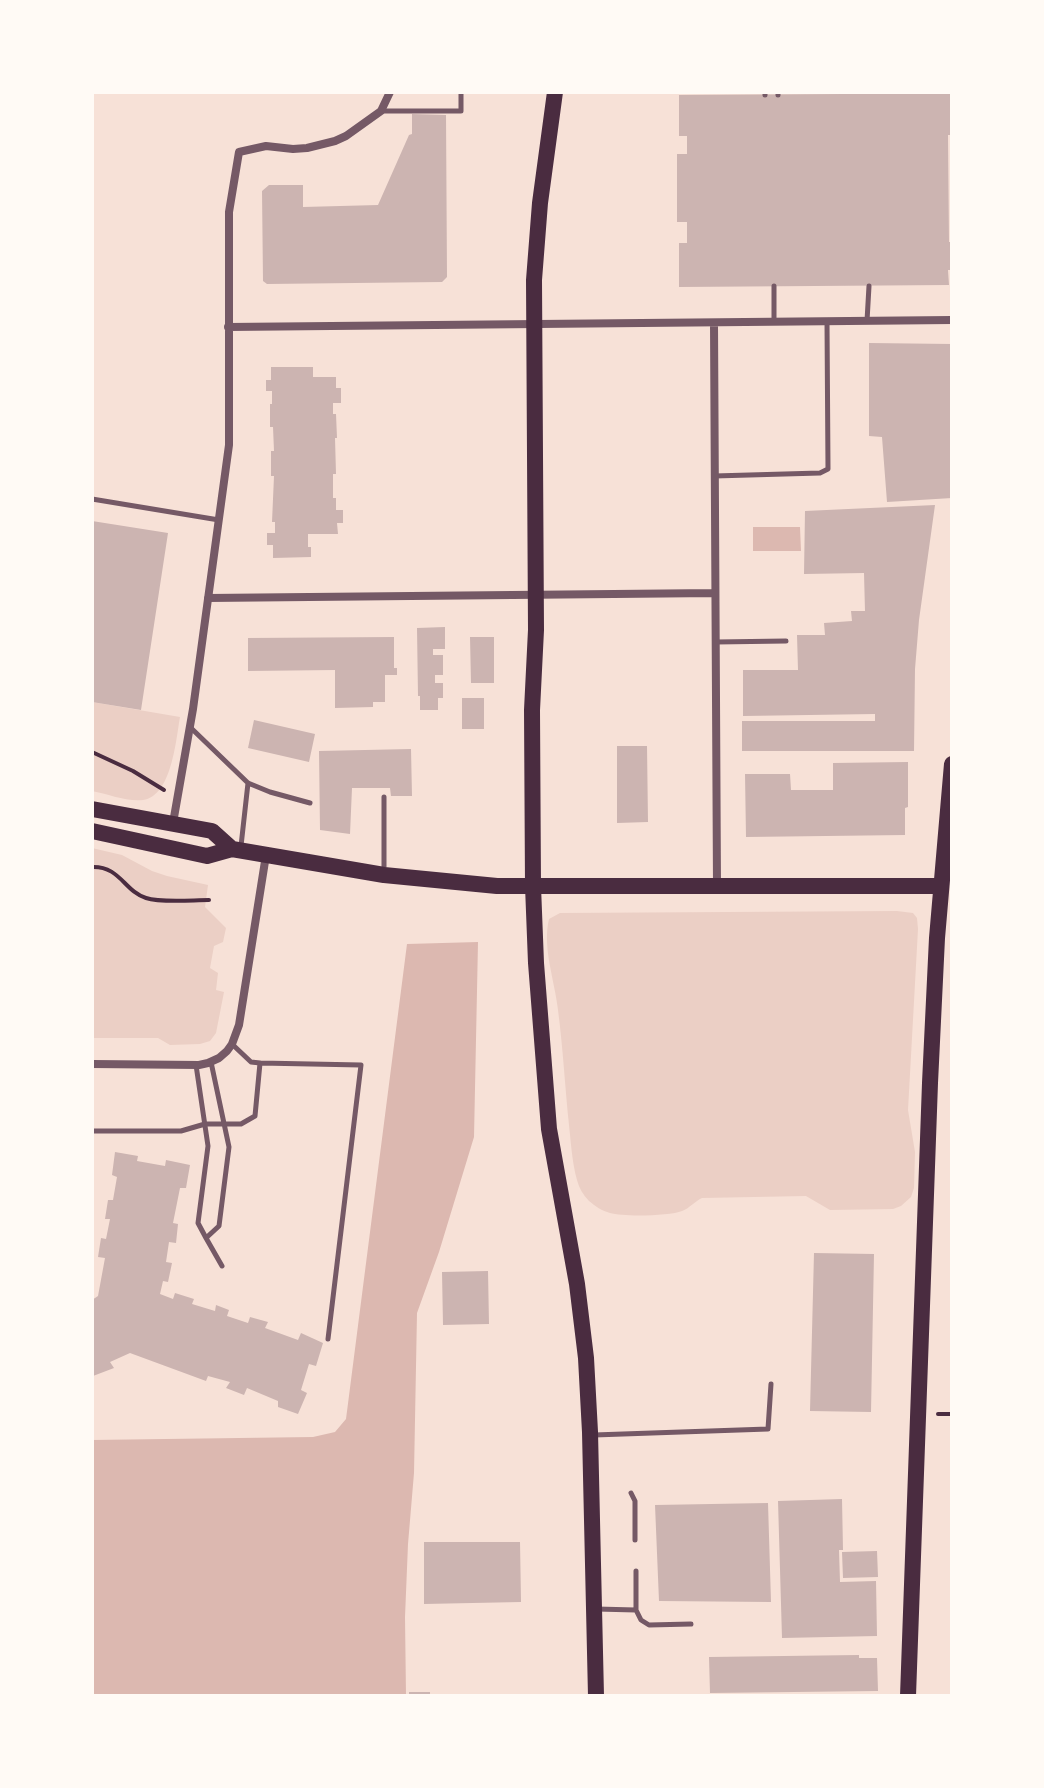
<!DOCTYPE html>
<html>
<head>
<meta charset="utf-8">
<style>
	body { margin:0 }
	#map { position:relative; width:1044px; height:1788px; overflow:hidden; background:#f7e1d7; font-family:"DejaVu Sans",sans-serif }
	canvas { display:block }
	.frame { position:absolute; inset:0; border:94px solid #fffaf5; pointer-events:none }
</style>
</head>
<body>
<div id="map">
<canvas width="1044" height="1788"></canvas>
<div class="frame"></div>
</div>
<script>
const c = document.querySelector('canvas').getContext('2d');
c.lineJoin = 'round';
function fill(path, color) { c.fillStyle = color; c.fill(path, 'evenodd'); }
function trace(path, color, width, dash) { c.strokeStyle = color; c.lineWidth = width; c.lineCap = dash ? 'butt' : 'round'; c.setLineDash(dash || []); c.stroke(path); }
const green = new Path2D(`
	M92 702 180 717C176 739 172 796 143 800 127 802 108 794 92 791Z
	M92 848 122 855 152 871 167 876 208 885 205 907 226 928 223 942 214 946 210 968 218 973 216 990 224 992 216 1033 210 1041 200 1044 170 1045 158 1038H92Z
	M897 911 913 913 917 918 918 929 908 1110 915 1152 914 1188 911 1197 901 1206 893 1209 830 1210 806 1196 702 1198C695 1201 690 1208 682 1211 670 1216 623 1217 610 1213 602 1211 595 1206 589 1201 583 1195 579 1188 577 1180 572 1162 571 1143 569 1125 565 1087 563 1048 558 1010 555 981 542 948 549 919L560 913Z`);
const water = new Path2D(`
	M753 527H800L801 551H753Z
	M478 942 474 1137 439 1252 417 1313 414 1473 408 1544 405 1617 406 1696H92V1440L313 1437 335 1432 346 1419 407 944Z`);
const building = new Path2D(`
	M842 92H952V135H948L949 242H952V270H948L949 285 679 287V243H687V222H677V154H687V136H679V95L842 94Z
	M412 114 446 115 447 277 442 282 267 284 263 281 262 191 269 185H303V207L378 205 409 135 412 134Z
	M869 343 952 344V498L887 502 882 437 869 436Z
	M271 367H313V377H336V388H341V403H333V414H336L337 438H335L336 474H333V498H336V510H343V523H337L338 534H308V547H311V557L273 558V545H267V533H275V522H272L274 476H271V451H274L273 427H270V404H272V391H266V380H271Z
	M935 505 919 620 915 669 914 751H742V721H875V714L743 716V670H798L797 635H825L824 623 852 621 851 611H865L864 573 804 574 805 511Z
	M92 521 168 533 141 710 92 702Z
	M445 627V649H433V655H443V675H435V683H443V698H438V710H420V696H418L417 628Z
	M394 637V668H397V675H385V702H373V707L335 708V670L248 671V638Z
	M470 637H494V683H471Z
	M462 698H484V729H462Z
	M254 720 315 734 309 762 248 748Z
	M617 746H647L648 822 617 823Z
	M411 749 412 796H391L390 788H352L350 834 320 830 319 751Z
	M908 762V807L905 808V835L746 837 745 774H790L791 790H833V763Z
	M115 1152 138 1156 137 1161 165 1166 166 1160 190 1165 186 1188H180L173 1223 178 1224 176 1243 169 1242 166 1262 172 1263 168 1282 163 1281 160 1294 173 1299 175 1293 194 1299 192 1304 215 1311 216 1305 229 1310 227 1316 248 1323 250 1317 268 1322 265 1328 298 1340 301 1333 323 1343 316 1366 309 1364 301 1390 307 1393 298 1414 278 1407V1401L247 1388 244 1395 226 1388 230 1382 208 1376 206 1381 130 1353 110 1362 114 1368 93 1376 92 1300 98 1296 105 1258 98 1257 101 1238 106 1239 110 1219H105L108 1200H113L117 1177 112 1175Z
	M814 1253 874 1254 871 1412 810 1411Z
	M488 1271 489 1324 443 1325 442 1272Z
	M842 1499 843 1550H839L840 1582 876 1581 877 1636 782 1638 778 1501Z
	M768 1503 771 1602 659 1601 655 1505Z
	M424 1542H520L521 1602 424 1604Z
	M877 1551 878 1577 843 1578 842 1552Z
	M859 1655V1658H877L878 1691 710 1693 709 1657Z
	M409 1692H430V1696H409Z`);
const path = new Path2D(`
	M92 752 133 771 164 790
	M92 867C120 866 124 891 146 898 161 903 192 900 209 900
	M938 1414H952`);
const service = new Path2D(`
	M765 92V95
	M778 92V95
	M382 111H461V92
	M774 286V321
	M867 321 869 286
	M714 476 820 473 828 469 827 322
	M92 499 219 520
	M716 642 786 641
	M191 728 248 783 270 792 310 803
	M241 846 248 783
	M384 874V797
	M233 1045 251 1062 260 1063
	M196 1065 208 1146 198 1223 206 1238 219 1226 229 1147 211 1062
	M92 1131H181L205 1124H241L255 1116 260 1063 361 1065 328 1339
	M206 1238 222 1266
	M594 1435 768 1429 771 1384
	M631 1493 635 1501V1540
	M596 1609 636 1610V1571
	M636 1610 641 1620 649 1625 691 1624`);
const minor = new Path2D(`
	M714 323 717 886
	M228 327 952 320
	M208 598 715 593
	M173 823 193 709 229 445V212L239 152 266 146 293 149 307 148 335 141 346 136 381 111 390 92
	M92 1064 199 1065 208 1063 219 1058 227 1051 232 1044 239 1025 266 855`);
const primary = new Path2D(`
	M555 92 540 203 534 280 536 630 532 710 533 886 536 963 549 1129 577 1284 586 1358 590 1432 596 1696
	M92 809 212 831 232 849
	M92 831 207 856 232 849 384 875 497 886H941
	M908 1696 930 1083 937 938 952 764`);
fill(green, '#ebcfc5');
fill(water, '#dcb8b0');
fill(building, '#ccb4b1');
trace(path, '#4a2c40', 4);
trace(service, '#755966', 5);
trace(minor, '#755966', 8);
trace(primary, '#4a2c40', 16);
</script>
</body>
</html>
